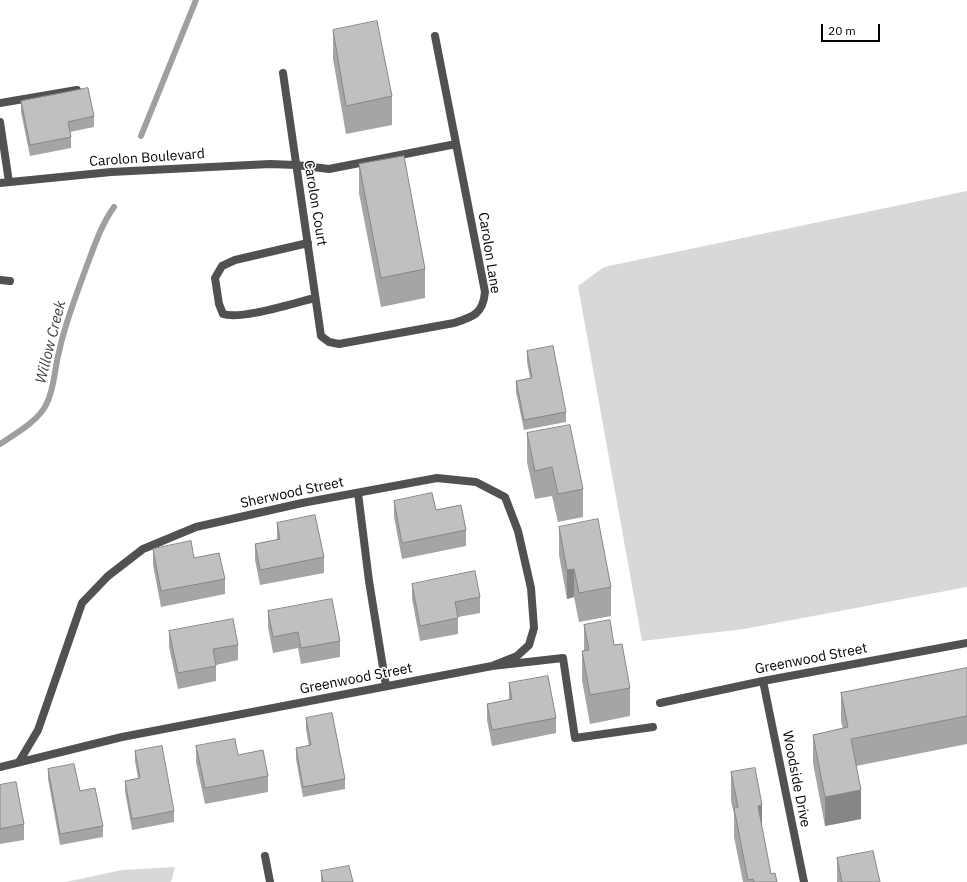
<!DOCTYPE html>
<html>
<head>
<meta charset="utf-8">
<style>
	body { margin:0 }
	#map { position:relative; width:967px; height:882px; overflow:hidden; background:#fff; font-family:"IBM Plex Sans",sans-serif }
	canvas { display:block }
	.scale { position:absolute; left:821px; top:24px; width:59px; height:18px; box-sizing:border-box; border:2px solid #000; border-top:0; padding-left:5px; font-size:12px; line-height:14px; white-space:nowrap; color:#000; -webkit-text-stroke:3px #fff; paint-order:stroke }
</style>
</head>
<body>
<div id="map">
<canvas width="967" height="882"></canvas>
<div class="scale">20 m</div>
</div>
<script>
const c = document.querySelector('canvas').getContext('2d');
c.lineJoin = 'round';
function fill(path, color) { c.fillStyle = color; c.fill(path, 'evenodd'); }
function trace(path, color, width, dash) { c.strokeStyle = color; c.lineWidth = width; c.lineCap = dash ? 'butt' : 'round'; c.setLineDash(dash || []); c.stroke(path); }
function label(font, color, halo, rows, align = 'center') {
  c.font = font + ' "IBM Plex Sans",sans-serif'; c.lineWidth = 3; c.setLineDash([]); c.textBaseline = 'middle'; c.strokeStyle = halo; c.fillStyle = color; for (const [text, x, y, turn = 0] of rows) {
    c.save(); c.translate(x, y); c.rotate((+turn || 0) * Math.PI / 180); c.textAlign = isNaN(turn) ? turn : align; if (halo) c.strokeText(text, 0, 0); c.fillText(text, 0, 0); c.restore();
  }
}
const green = new Path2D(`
	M967 191V587L744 629 642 641 578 286 604 267Z
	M175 867 171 882H66L122 870Z`);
const stream = new Path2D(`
	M141 136 196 0
	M0 444C15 434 38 421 46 405 55 388 54 370 59 352 65 323 76 296 86 268 94 247 101 225 114 207`);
const lane = new Path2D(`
	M0 103 77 90
	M0 122 9 182
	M0 280 10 281
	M358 493 369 581 386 686`);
const street = new Path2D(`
	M283 73 321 336 329 342 339 344 454 323C473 317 483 314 485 292L435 36
	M0 183 111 172 270 164 296 165 329 169 456 144
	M308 243 235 260 222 266 215 278 219 304 223 314C242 320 293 303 315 298
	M763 681 804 882
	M660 703 763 681 967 643
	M19 762 38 730 82 603 108 576 143 549 196 527 302 503 437 478 476 482 505 497 518 531 531 588 534 628 529 645 517 656 492 666
	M0 767 122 737 492 666 563 658 575 738 653 727
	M265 856 270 882`);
const wall = new Path2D(`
	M333 30 392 96V125L346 134 333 59Z
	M21 101 94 116V127L70 132 71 137V148L30 156 21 112Z
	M359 164 425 269V298L381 307 359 193Z
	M527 351 566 412V422L524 430 516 392V381L530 378 527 362Z
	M527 433 583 489V517L558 522 552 496 535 499 527 462Z
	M394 501 436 510 466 530V546L402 559 394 517Z
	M277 523 324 557V573L260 585 255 560V544L277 540Z
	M559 527 611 587V616L579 622 574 597 567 599 559 555Z
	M153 549 194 558 225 579V594L161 607 153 565Z
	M412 584 480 597V613L458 617V634L420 641 412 599Z
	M268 611 340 641V657L301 664 298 648 273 653 268 627Z
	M584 625 614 645 630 688V716L590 724 582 680V651H584Z
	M169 631 238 645V660L216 665V681L178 689 169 647Z
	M967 668V744L856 766 861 819 825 826 813 763V735L843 729 841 721V693Z
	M509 683 556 718V733L492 746 487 720V704L509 700Z
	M306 718 345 779V789L303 797 296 759V748L309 746 306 729Z
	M196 746 238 755 268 776V792L205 804 196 762Z
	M135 751 174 811V822L132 830 125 791V781L138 778 135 761Z
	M48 769 80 791 103 826V837L60 845 48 779Z
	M731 772 762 829 771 874 777 882H743L734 837V814L731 801Z
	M0 785 24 824V840L0 844Z
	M837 858 880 882H837Z
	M321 871 353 882H321Z`);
const shadedWall = new Path2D(`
	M574 569V597L567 599V570Z
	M861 790V819L825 826V797Z
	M762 805V834L758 806Z`);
const building = new Path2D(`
	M377 21 392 96 346 106 333 30Z
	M88 88 94 116 68 122 71 137 30 145 21 101Z
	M404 156 425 269 381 278 359 164Z
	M553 346 566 412 524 420 516 381 532 378 527 351Z
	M570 425 583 489 558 494 552 467 535 471 527 433Z
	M432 493 436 510 461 505 466 530 402 543 394 501Z
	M315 515 324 557 260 570 255 544 280 539 277 523Z
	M598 519 611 587 579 593 574 569 567 570 559 527Z
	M191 541 194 558 219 553 225 579 161 591 153 549Z
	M475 571 480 597 455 602 458 618 420 626 412 584Z
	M332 599 340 641 301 648 298 632 273 637 268 611Z
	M233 619 238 645 213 649 216 666 178 673 169 631Z
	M610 620 614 645 622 644 630 688 590 695 582 651 589 650 584 625Z
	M967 668V716L851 739 861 790 825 797 813 735 848 727 841 693Z
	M548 676 556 718 492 730 487 704 512 699 509 683Z
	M332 713 345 779 303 787 296 748 311 745 306 718Z
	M235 739 238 755 263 750 268 776 205 788 196 746Z
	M162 746 174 811 132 819 125 781 140 778 135 751Z
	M74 764 80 791 95 788 103 826 60 834 48 769Z
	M755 768 762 805 758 806 771 874 775 873 777 882H754L753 879 748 880 734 808 738 807 731 772Z
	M16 782 24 824 0 829V785Z
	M873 851 880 882H842L837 858Z
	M349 866 353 882H323L321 871Z`);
const streetNames = [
	["Carolon Boulevard",147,158,-4],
	["Carolon Court",315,203,81],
	["Carolon Lane",489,253,81],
	["Sherwood Street",292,493,-12],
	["Greenwood Street",811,659,-11],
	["Greenwood Street",356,679,-11],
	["Woodside Drive",796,779,79]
];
const waterNames = [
	["Willow Creek",51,342,-76]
];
fill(green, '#d8d8d8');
trace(stream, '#9f9f9f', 6);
trace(lane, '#515151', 8);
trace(street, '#515151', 8);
fill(wall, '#a5a5a5');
fill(shadedWall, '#868686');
fill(building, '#c0c0c0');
trace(building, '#868686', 1);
label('14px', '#000', '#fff', streetNames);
label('italic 15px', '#404040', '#fff', waterNames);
</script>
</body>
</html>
